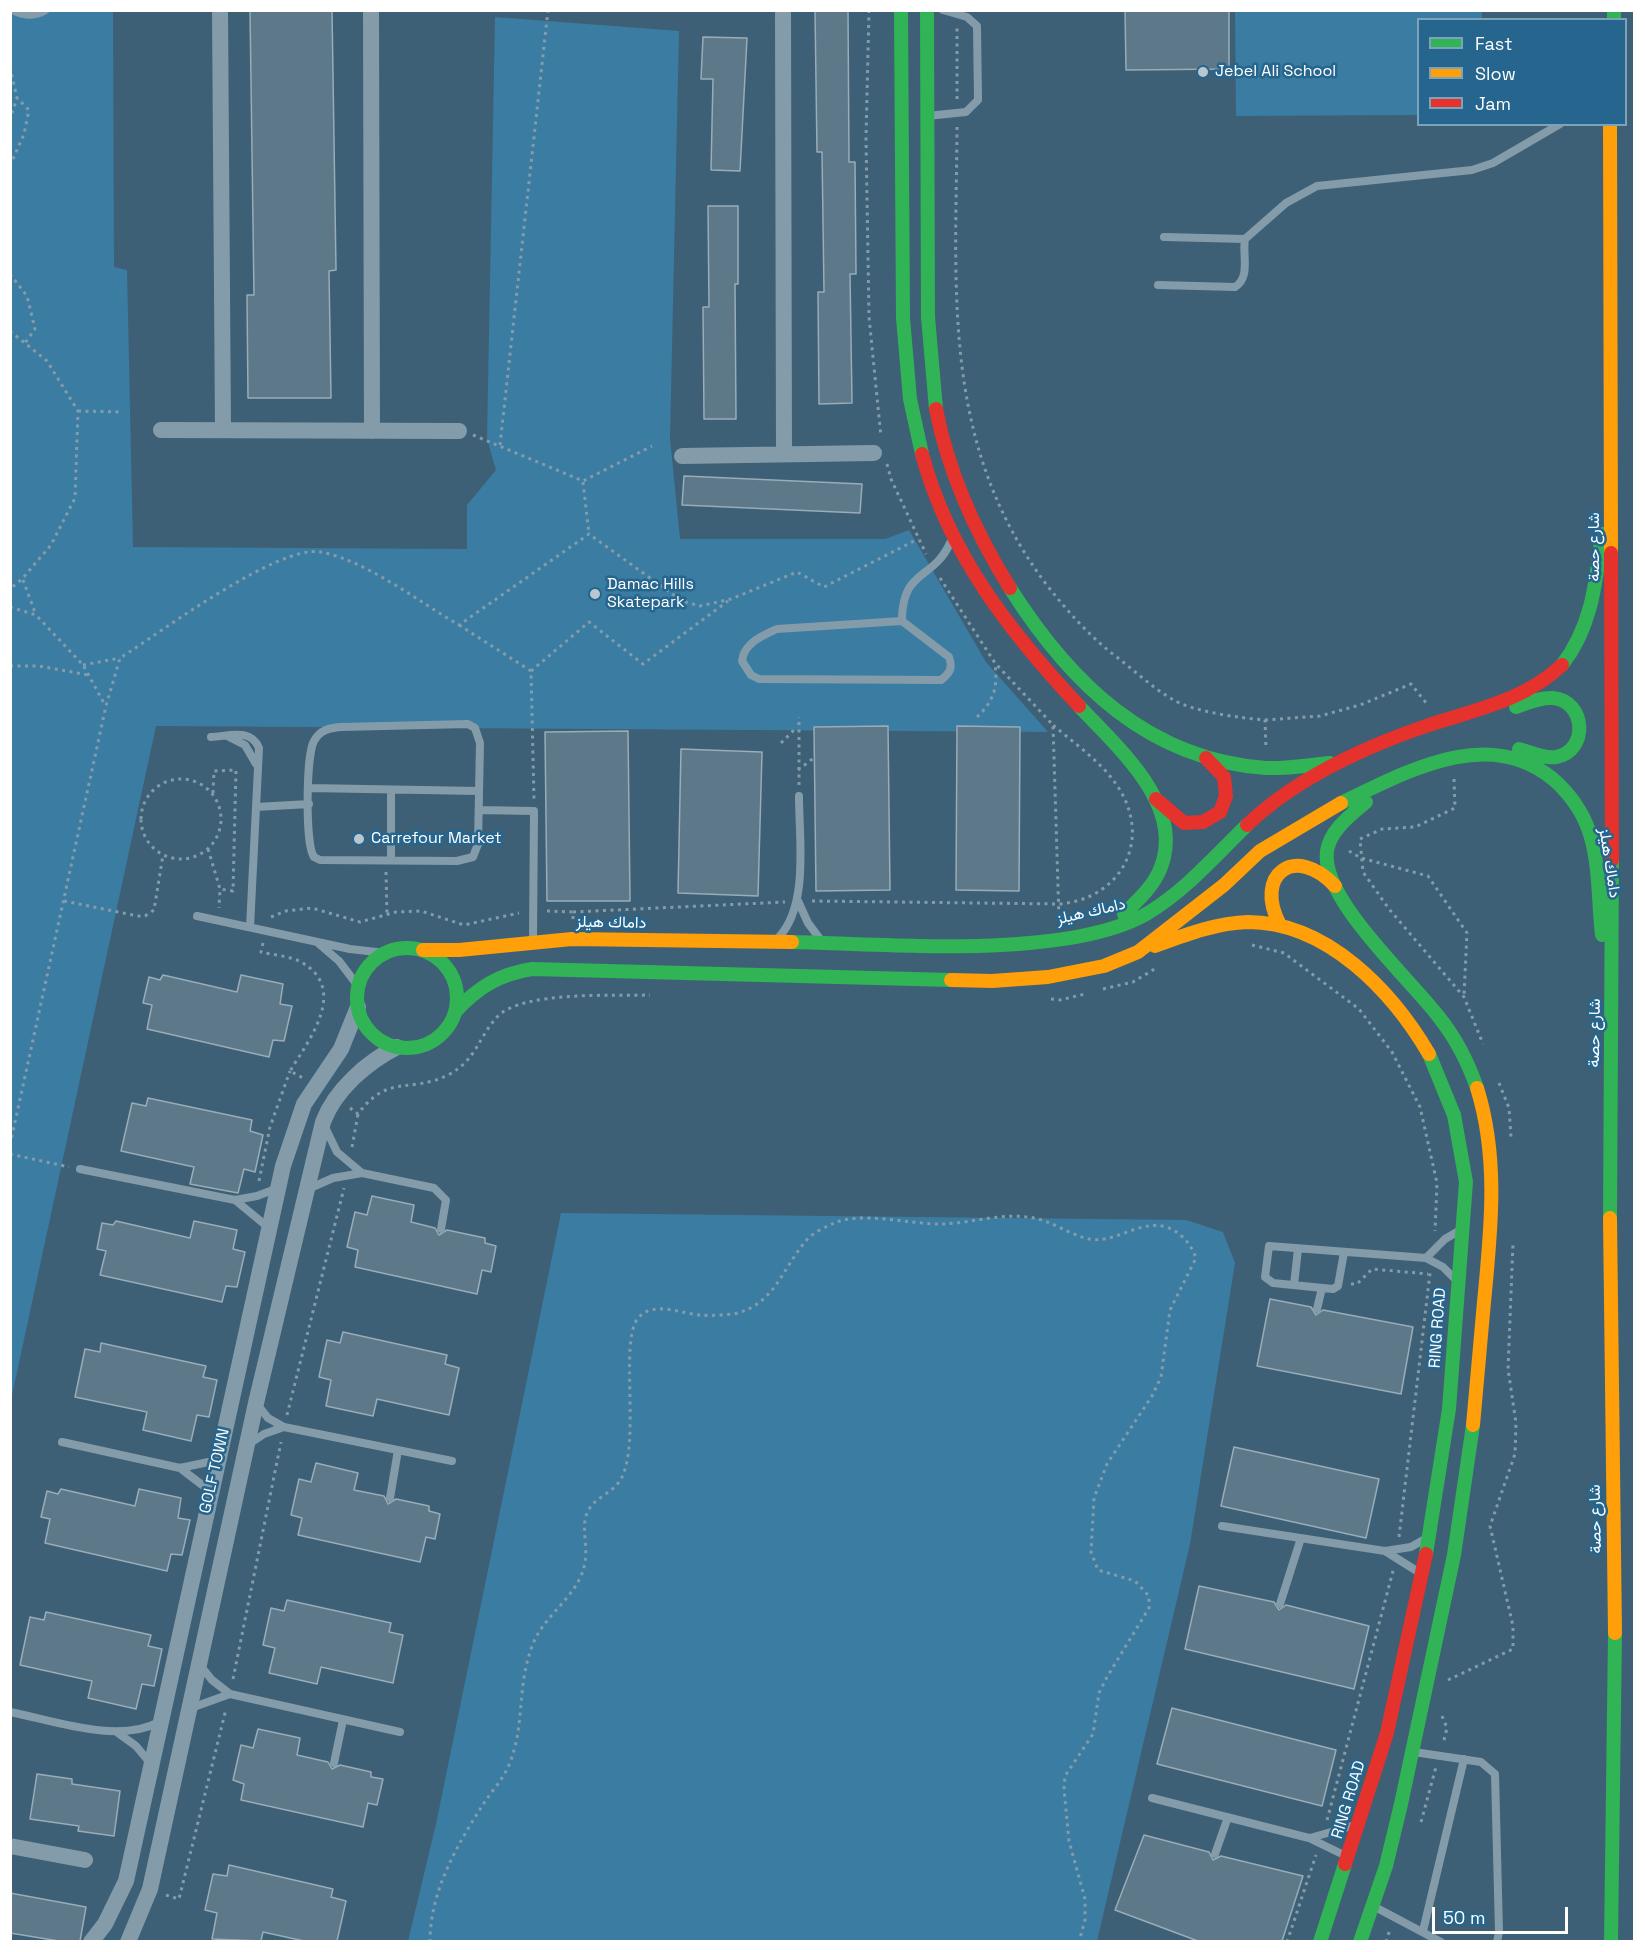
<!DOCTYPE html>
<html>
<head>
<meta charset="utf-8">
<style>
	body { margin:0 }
	#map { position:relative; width:1645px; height:1952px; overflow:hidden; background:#3d6076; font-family:"Space Grotesk",sans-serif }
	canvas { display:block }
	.frame { position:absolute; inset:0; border:12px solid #fff; pointer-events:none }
	.legend { position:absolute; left:1417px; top:18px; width:210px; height:108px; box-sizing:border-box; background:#26658d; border:2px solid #7da3bb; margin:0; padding:8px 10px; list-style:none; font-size:18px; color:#fff }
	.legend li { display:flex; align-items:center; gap:12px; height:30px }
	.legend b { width:30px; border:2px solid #7da3bb }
	.scale { position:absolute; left:1432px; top:1907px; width:136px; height:27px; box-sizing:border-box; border:3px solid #fff; border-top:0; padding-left:8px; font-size:18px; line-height:21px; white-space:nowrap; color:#fff; -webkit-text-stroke:4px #26658d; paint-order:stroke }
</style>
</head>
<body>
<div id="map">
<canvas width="1645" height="1952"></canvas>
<div class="frame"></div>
<ul class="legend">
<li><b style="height:8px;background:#30b455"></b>Fast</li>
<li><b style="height:8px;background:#ff9f0a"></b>Slow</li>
<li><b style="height:8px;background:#e5322d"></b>Jam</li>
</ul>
<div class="scale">50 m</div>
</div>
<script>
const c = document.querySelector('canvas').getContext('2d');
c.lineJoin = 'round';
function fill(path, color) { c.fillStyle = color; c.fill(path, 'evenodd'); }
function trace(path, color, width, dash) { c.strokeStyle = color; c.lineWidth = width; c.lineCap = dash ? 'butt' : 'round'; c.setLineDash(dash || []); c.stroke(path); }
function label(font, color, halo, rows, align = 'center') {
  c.font = font + ' "Space Grotesk",Vazirmatn,sans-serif'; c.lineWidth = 5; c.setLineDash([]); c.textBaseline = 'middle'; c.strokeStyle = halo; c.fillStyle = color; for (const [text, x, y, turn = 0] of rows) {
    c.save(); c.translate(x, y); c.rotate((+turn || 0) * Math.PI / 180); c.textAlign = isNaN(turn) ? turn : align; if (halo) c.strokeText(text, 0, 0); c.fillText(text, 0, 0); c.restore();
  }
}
const green = new Path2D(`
	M1482 10V19L1418 20V115L1236 116 1235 11Z
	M11 11H113L114 267 127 270 133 547 467 549V505L496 470 487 439 495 17 679 31 670 438 680 539H885L909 530 986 662 1048 732 156 726 11 1400Z
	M561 1213 1186 1220 1223 1232 1235 1263 1190 1544 1097 1941H408L436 1824Z`);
const building = new Path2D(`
	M250 10H332L336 270 329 271 331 398H248L247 295H254Z
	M815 10H848L849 162H855L856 274H850L852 403 819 404 818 292H824L822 152H817Z
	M1125 10H1229V69L1126 70Z
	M703 37 747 38 740 171 711 170 713 79H701Z
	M708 206H738V284H735L736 419H704L703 307H709Z
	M684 476 862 484 860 513 682 505Z
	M888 726 890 890 816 891 814 727Z
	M957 726 1020 727 1019 891 956 890Z
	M628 731 630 901H547L545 732Z
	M681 749 762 752 758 896 678 893Z
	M163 975 237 992 241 975 283 984 280 1004 292 1006 284 1041 273 1040 269 1057 147 1029 152 1005 143 1003 149 977 160 980Z
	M148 1098 252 1120 250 1131 263 1135 255 1172 244 1169 238 1193 190 1184 194 1167 121 1151 132 1103 146 1106Z
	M372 1196 414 1205 411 1222 435 1228 439 1235 447 1230 485 1238V1243L496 1246 491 1272 482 1270 477 1294 355 1267 358 1250 347 1247 355 1212 367 1215Z
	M116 1221 190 1238 194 1221 237 1230 233 1249 245 1252 237 1287 226 1286 222 1302 100 1275 106 1251 97 1249 102 1223 113 1225Z
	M1270 1299 1311 1307 1316 1315 1323 1310 1413 1327 1401 1394 1257 1366Z
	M343 1332 447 1355 445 1364 459 1368 449 1415 377 1399 373 1416 326 1406 331 1380 319 1377 327 1340 340 1343Z
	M101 1343 206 1366 203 1377 217 1380 209 1417 197 1415 191 1441 143 1430 147 1412 75 1397 85 1349 100 1352Z
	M1234 1447 1379 1479 1366 1538 1221 1506Z
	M316 1463 358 1473 354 1490 384 1496 388 1504 396 1499 429 1506V1511L440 1514 435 1539 426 1537 420 1562 298 1535 302 1518 291 1515 299 1479 311 1482Z
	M61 1489 135 1506 139 1489 181 1498 178 1518 190 1520 182 1555 171 1554 167 1571 45 1543 50 1519 41 1517 47 1491 58 1494Z
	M1199 1586 1274 1602 1279 1610 1286 1605 1369 1626 1354 1689 1185 1649Z
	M287 1600 391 1623 389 1632 403 1635 393 1683 321 1667 317 1684 269 1673 275 1648 263 1645 271 1608 284 1611Z
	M46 1612 151 1635 148 1646 162 1649 154 1686 142 1684 136 1709 88 1698 92 1681 20 1665 30 1617 44 1620Z
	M1172 1708 1336 1750 1322 1806 1157 1764Z
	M258 1729 300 1738 297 1755 328 1762 332 1769 340 1765 371 1772V1777L383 1779 377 1805 368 1803 363 1827 241 1800 244 1784 233 1780 241 1745 253 1748Z
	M37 1774 72 1779V1784L120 1791 114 1836 78 1831 79 1826 30 1819Z
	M1144 1835 1209 1852 1213 1860 1221 1856 1303 1876 1282 1941H1198L1115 1910Z
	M229 1865 333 1889 331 1897 346 1901 337 1941H304L263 1932 261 1941 212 1939 217 1913 205 1910 213 1874 227 1876Z
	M10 1893 86 1907 80 1941H59L10 1933Z`);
const path = new Path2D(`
	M869 10 866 138 869 317 881 437
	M10 67 17 98 10 119
	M957 99V28
	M957 127C956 291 941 444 1046 584 1068 612 1090 637 1118 658 1136 672 1153 688 1172 699 1193 712 1241 718 1265 720L1266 749
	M10 166 24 134 29 110 17 98
	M10 274 27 296 35 329 25 343
	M10 331 47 361 78 411 75 498 51 545 22 579 10 589
	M78 411 122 412
	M473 435 583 481 652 446
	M500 445 548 10
	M887 464 891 479 926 554
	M583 482 589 534
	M940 578 995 663 1053 725 1059 919
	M23 580 36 615
	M10 607 36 615 83 665 105 705
	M459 625 531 671 534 800
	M83 665 120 658
	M10 666H39L88 675
	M531 671 589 622 643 664 728 601
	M977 717C994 701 998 687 995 664
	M1265 720 1320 716 1360 705 1411 684 1427 704
	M781 743 797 727
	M798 770 815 757
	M141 819a40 40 0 1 1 80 0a40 40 0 1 1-80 0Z
	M1454 779 1455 808 1415 827 1382 829 1360 839 1363 872 1389 909 1464 997 1483 1044
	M799 785V717
	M213 793 214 771 236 770 233 891 220 889
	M208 849 220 889 219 908
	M1349 851 1361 858 1428 876 1467 933 1464 995
	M386 872 387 915
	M64 901 138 916H145L154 910 163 855
	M812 901 1059 904C1122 899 1154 838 1116 784 1100 761 1074 743 1053 725
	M547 911 573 912V919
	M573 912 785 902
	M271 917 286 911 312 908 360 922 396 912 421 911 464 925 519 913
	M263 943 261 952C273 955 290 956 301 962 349 989 309 1040 290 1071L303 1078
	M1252 945 1284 953 1359 1009 1392 1052 1420 1107 1437 1183 1435 1231
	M1103 989 1133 982 1158 967
	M1051 999 1060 1000 1085 994
	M1499 1083 1509 1108 1511 1137
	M350 1108 358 1114C388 1073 410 1094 448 1075 477 1060 478 1037 498 1016 523 991 614 996 650 995
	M10 1145 106 706 120 658C160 633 278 544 321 552 367 561 419 602 459 625L589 534 682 601 700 606 731 599 797 572 824 587 918 539
	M352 1147 358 1114
	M10 1154 69 1167
	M259 1181 270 1127 290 1071
	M1351 1284H1357L1372 1269 1428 1274
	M287 1415 344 1188
	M1399 1537 1430 1273
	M233 1679 281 1442
	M1448 1680 1513 1649V1626L1490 1526 1515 1454 1516 1423 1508 1369 1513 1243
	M1442 1716 1447 1728 1443 1744
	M1327 1820 1393 1571
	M1421 1822 1436 1767
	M166 1895 179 1899 226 1709
	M430 1942C430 1891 457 1845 484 1803 492 1791 503 1779 509 1765 526 1723 516 1686 533 1644 542 1620 567 1603 579 1580 594 1552 578 1531 588 1511 595 1497 613 1493 621 1479 641 1443 619 1341 638 1318 654 1300 681 1314 701 1315 710 1316 724 1315 733 1314 774 1306 782 1269 805 1242 811 1234 823 1228 832 1224 861 1210 911 1225 943 1224 972 1223 1004 1212 1034 1218 1054 1222 1070 1235 1089 1239 1115 1244 1140 1219 1166 1227 1181 1232 1191 1244 1196 1258L1170 1310 1161 1377 1152 1396 1107 1464 1094 1498 1091 1552 1098 1570 1135 1581 1149 1596V1608L1107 1677 1099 1693 1093 1734 1065 1776 1064 1789 1069 1841 1085 1899V1920L1079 1942
	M1287 1942 1316 1855
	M1386 1942 1390 1929`);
const lane = new Path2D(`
	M12 10C24 16 35 17 46 10
	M927 116 966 112 978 100 977 26 967 17 943 10
	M1164 237 1245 239
	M1158 285 1235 287C1251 277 1242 255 1245 239L1286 203 1317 186 1472 170 1493 163 1560 124
	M902 621 949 657C953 668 950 673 941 680L759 679 751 675 742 661C744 643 762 636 777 629Z
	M902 621C902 568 933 581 950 543
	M468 724 475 728 480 743 478 844 473 857 457 861 320 860 314 857C305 845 306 755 314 741 320 730 329 728 341 727Z
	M211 737C229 736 251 728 259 748L250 927
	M229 737 245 745 256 764
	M309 788 479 791
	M256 807 309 804
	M479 810 534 811 533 940
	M391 860V790
	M798 901 808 923 820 939
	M197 916 350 949 385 953
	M779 937C809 905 799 838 799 796
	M318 943 339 961 358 986
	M324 1125 337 1152 362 1173
	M80 1169 235 1200 257 1196 278 1188
	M308 1189 333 1178 362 1173 434 1188 446 1200 441 1229
	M235 1200 269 1228
	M1344 1252 1338 1286 1333 1289 1273 1283 1265 1277 1269 1246 1426 1258 1443 1267 1455 1279
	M1426 1258 1445 1239 1457 1232
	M1294 1285 1298 1249
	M1317 1309 1322 1288
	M256 1403 268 1418 284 1427 452 1461
	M62 1442 180 1468 218 1460
	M249 1444 264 1434 284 1427
	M180 1468 210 1491
	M390 1498 398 1450
	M1222 1526 1385 1551 1411 1547 1425 1539
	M1385 1551 1420 1573
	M1280 1604 1301 1538
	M199 1664 212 1680 230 1694 400 1732
	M191 1708 230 1694
	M10 1712C55 1721 118 1744 159 1722
	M118 1733 136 1746 151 1764
	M1414 1752 1481 1762 1495 1774 1499 1932 1497 1942
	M334 1763 343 1720
	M1152 1798 1309 1838 1346 1856
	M1310 1838 1352 1826
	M1215 1854 1228 1817
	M1375 1907 1441 1942
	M1423 1931 1464 1759`);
const street = new Path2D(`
	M220 10 223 430
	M371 10 372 431
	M783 10 784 454
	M161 430 459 431
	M682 456 874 453
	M10 1846 85 1860
	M91 1942 105 1924 126 1881 283 1166 304 1104 341 1049 358 1007
	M128 1942 150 1889 256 1403 323 1122C335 1090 367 1062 397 1047`);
const fast = new Path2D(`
	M901 10 903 318 910 399 922 454
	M927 10 928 317 936 409
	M1614 10V20
	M1010 588C1070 683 1149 760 1266 768 1287 769 1309 765 1330 763
	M1562 665C1592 627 1596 581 1602 534
	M1079 706C1116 746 1185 804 1161 867 1154 886 1138 900 1124 914
	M1516 707C1528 703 1540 697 1553 698 1586 701 1589 751 1556 757 1544 759 1530 752 1519 749
	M1366 802C1351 815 1330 830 1327 851 1320 898 1410 979 1438 1016 1455 1037 1468 1062 1477 1088
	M1341 803C1406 772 1488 725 1553 779 1569 793 1582 811 1589 831 1600 864 1598 901 1602 935
	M792 942C885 944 1069 960 1148 913 1186 890 1215 856 1247 825
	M357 998a50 50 0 1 1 100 0a50 50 0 1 1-100 0Z
	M456 1011C478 987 500 974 532 969L951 980
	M1610 1218 1612 860
	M1426 1554 1449 1409 1466 1182 1454 1115 1429 1054
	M1320 1942 1345 1864
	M1360 1942 1386 1866 1401 1804 1454 1555 1473 1425
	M1611 1942 1615 1633`);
const slow = new Path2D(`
	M1610 124 1611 553
	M1280 925C1253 875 1295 843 1335 886
	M1155 946C1185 935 1216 923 1248 922 1327 922 1392 991 1429 1054
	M423 950H459L572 939 792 942
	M951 980 992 981 1048 977 1104 966 1138 952 1224 885 1260 851 1341 803
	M1610 1218 1615 1633
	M1473 1425C1477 1384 1480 1343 1484 1302 1491 1230 1499 1158 1477 1088`);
const jam = new Path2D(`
	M936 409C949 475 975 532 1010 588
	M922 454C949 554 1009 631 1079 706
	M1611 553 1612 860
	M1156 799 1184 823 1203 822 1220 812 1226 796 1224 777 1206 758
	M1247 825C1296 778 1362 748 1426 726 1474 710 1524 701 1562 665
	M1345 1864 1387 1733 1426 1554`);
const markers = [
	[1203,72,6,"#bbc7cf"],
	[595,594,6,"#bbc7cf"],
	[359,839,6,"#bbc7cf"]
];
const poiNames = [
	["Jebel Ali School",1215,72],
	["Damac Hills",607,585],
	["Skatepark",607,603],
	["Carrefour Market",371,839]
];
const streetNames = [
	["شارع حصة",1595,547,-90],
	["داماك هيلز",1609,863,81],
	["داماك هيلز",1091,912,-13],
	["داماك هيلز",611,923,1],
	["شارع حصة",1595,1033,-89],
	["RING ROAD",1438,1328,-86],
	["GOLF TOWN",215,1471,-77],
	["شارع حصة",1596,1519,-91],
	["RING ROAD",1349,1800,-73]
];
fill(green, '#3b7ca2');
fill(building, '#5c7889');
trace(building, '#99acb8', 1.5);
trace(path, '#849ca9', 3, [3, 4.5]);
trace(lane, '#849ca9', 8);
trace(street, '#849ca9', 16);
trace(fast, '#30b455', 14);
trace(slow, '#ff9f0a', 14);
trace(jam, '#e5322d', 14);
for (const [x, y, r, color] of markers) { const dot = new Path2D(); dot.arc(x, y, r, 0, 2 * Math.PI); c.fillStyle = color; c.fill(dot); trace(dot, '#26658d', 2); }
label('16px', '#fff', '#26658d', poiNames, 'left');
label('16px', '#fff', '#26658d', streetNames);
</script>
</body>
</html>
